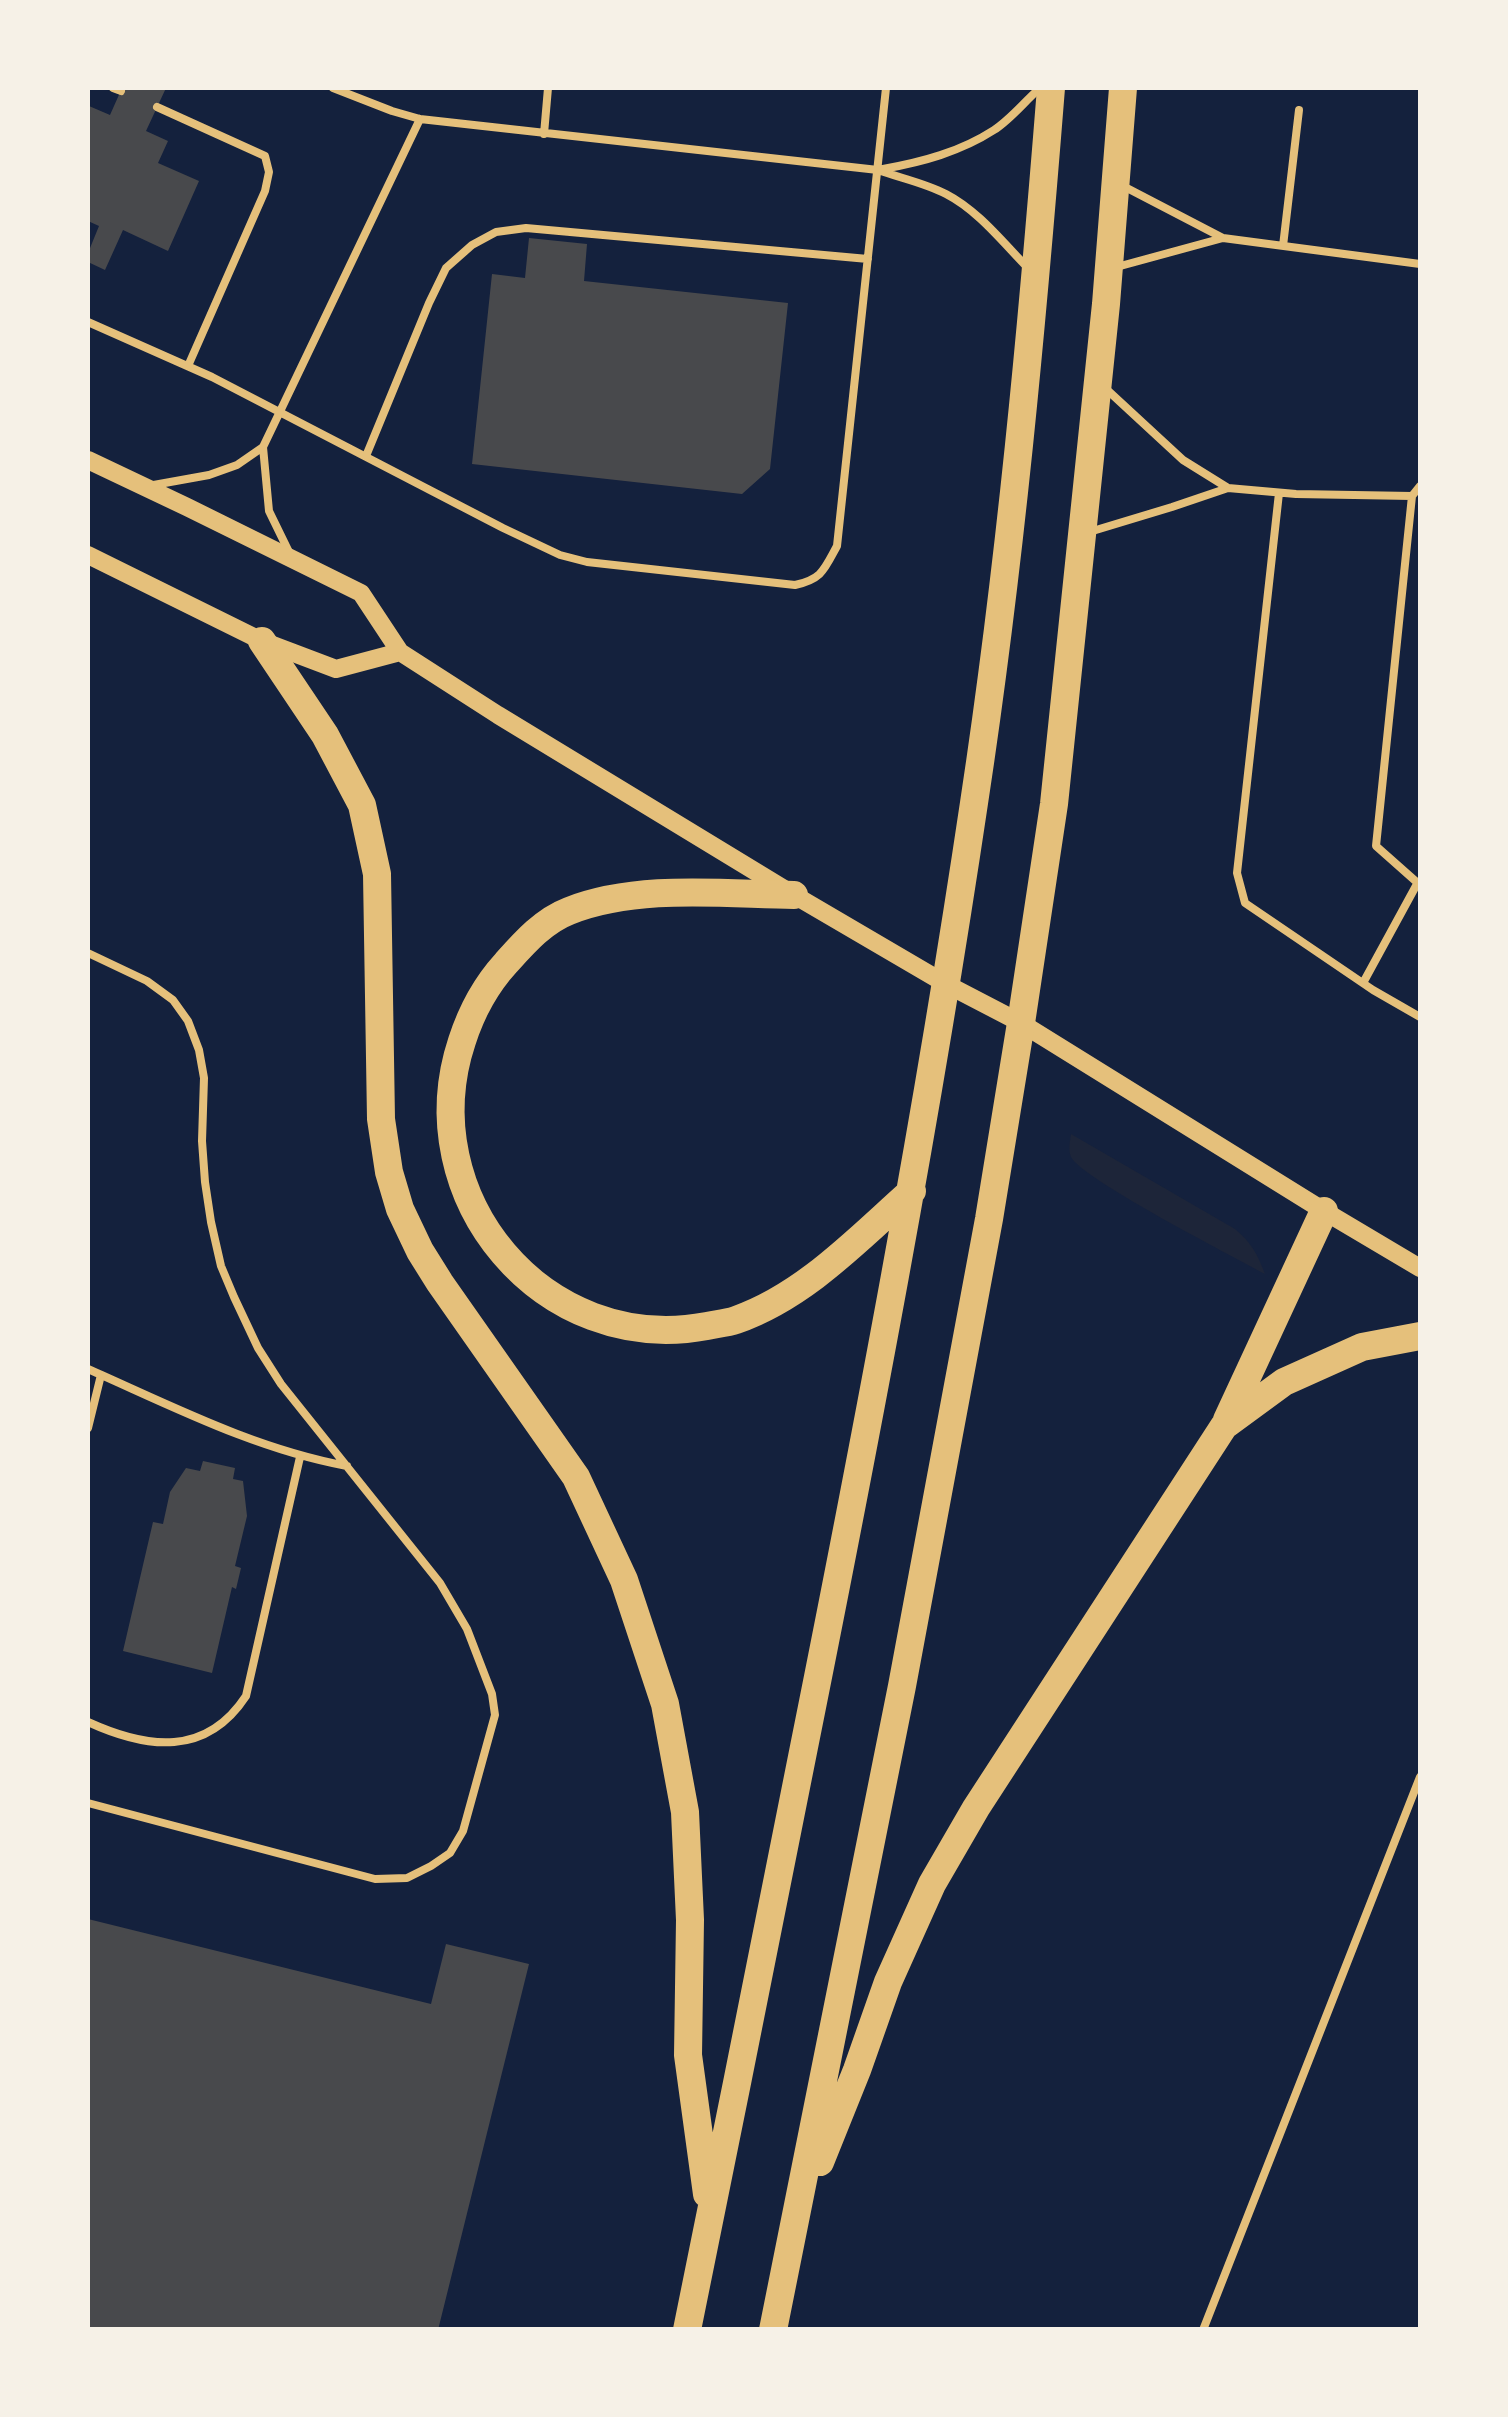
<!DOCTYPE html>
<html>
<head>
<meta charset="utf-8">
<style>
	body { margin:0 }
	#map { position:relative; width:1508px; height:2417px; overflow:hidden; background:#14213d; font-family:"IBM Plex Sans",sans-serif }
	canvas { display:block }
	.frame { position:absolute; inset:0; border:90px solid #f6f1e7; pointer-events:none }
</style>
</head>
<body>
<div id="map">
<canvas width="1508" height="2417"></canvas>
<div class="frame"></div>
</div>
<script>
const c = document.querySelector('canvas').getContext('2d');
c.lineJoin = 'round';
function fill(path, color) { c.fillStyle = color; c.fill(path, 'evenodd'); }
function trace(path, color, width, dash) { c.strokeStyle = color; c.lineWidth = width; c.lineCap = dash ? 'butt' : 'round'; c.setLineDash(dash || []); c.stroke(path); }
const green = new Path2D(`
	M1071 1134 1235 1229C1251 1242 1258 1255 1265 1274 1234 1257 1082 1179 1071 1157 1068 1150 1070 1141 1071 1134Z`);
const building = new Path2D(`
	M122 88H166L146 131 168 141 158 163 199 181 168 251 123 230 105 270 88 262V253L99 226 88 221V109L89 106 110 115Z
	M529 238 587 244 584 281 788 303 770 469 742 494 472 464 492 274 525 278Z
	M203 1461 235 1468 233 1479 243 1481 247 1516 235 1566 241 1568 236 1589 232 1587 212 1673 123 1651 153 1522 163 1524 170 1492 186 1468 200 1471Z
	M88 1919 431 2004 446 1944 529 1964 438 2330H88Z`);
const service = new Path2D(`
	M113 88 121 91
	M333 88 392 111 420 119 878 170C900 178 925 183 946 194 979 211 1004 244 1029 269
	M157 107 265 156 269 172 265 191 188 366
	M544 134 548 88
	M883 169C922 162 960 152 994 130 1011 119 1025 101 1040 88
	M1223 238 1420 264
	M1283 246 1299 110
	M1113 268 1223 238 1123 186
	M88 322 212 377 503 528 560 555 587 562 795 585C822 579 824 570 837 546L886 88
	M1104 387 1183 460 1228 488
	M263 447 269 511 289 552
	M366 456 429 303 446 268 472 245 496 232 526 228 868 259
	M148 486 209 475 237 465 263 447 420 119
	M1420 486 1412 496 1376 846 1420 885
	M1279 493 1237 873 1245 903 1373 990 1420 1017
	M1086 533 1172 507 1228 488 1296 494 1412 496
	M88 953 147 981 173 1000 188 1021 199 1050 204 1078 202 1141 205 1182 211 1222 221 1266 234 1297 258 1348 281 1384 440 1583 467 1629 492 1694 495 1715 463 1831 450 1853 431 1866 407 1878 375 1879 88 1803
	M1363 983 1417 884
	M88 1369C172 1406 255 1449 347 1466
	M88 1428 101 1375
	M88 1722C147 1749 206 1757 246 1696L300 1457
	M1203 2330 1420 1777`);
const tertiary = new Path2D(`
	M88 460 187 507 361 593 400 652 498 715 794 895 946 984 1021 1023 1324 1211 1420 1268
	M88 555 262 641 336 669 400 652`);
const trunk = new Path2D(`
	M262 641 325 735 362 805 377 874 381 1119 389 1172 400 1209 420 1251 440 1283 576 1477 624 1580 665 1704 685 1812 690 1920 688 2055 707 2194
	M794 895C722 894 637 884 569 911 543 921 524 943 506 963 485 986 471 1013 462 1041 410 1197 544 1357 707 1326 717 1324 727 1323 736 1320 805 1296 859 1238 912 1191
	M1227 1420 1324 1211
	M820 2162 857 2070 888 1982 932 1884 976 1808 1224 1426 1284 1382 1362 1347 1420 1336
	M687 2330C727 2136 765 1941 804 1747 867 1433 927 1119 974 803 1010 566 1032 327 1051 88
	M773 2330 902 1686 989 1219 1021 1023 1054 804 1106 304 1123 88`);
fill(green, '#1d2539');
fill(building, '#48494c');
trace(service, '#e5c07b', 8);
trace(tertiary, '#e5c07b', 18);
trace(trunk, '#e5c07b', 28);
</script>
</body>
</html>
